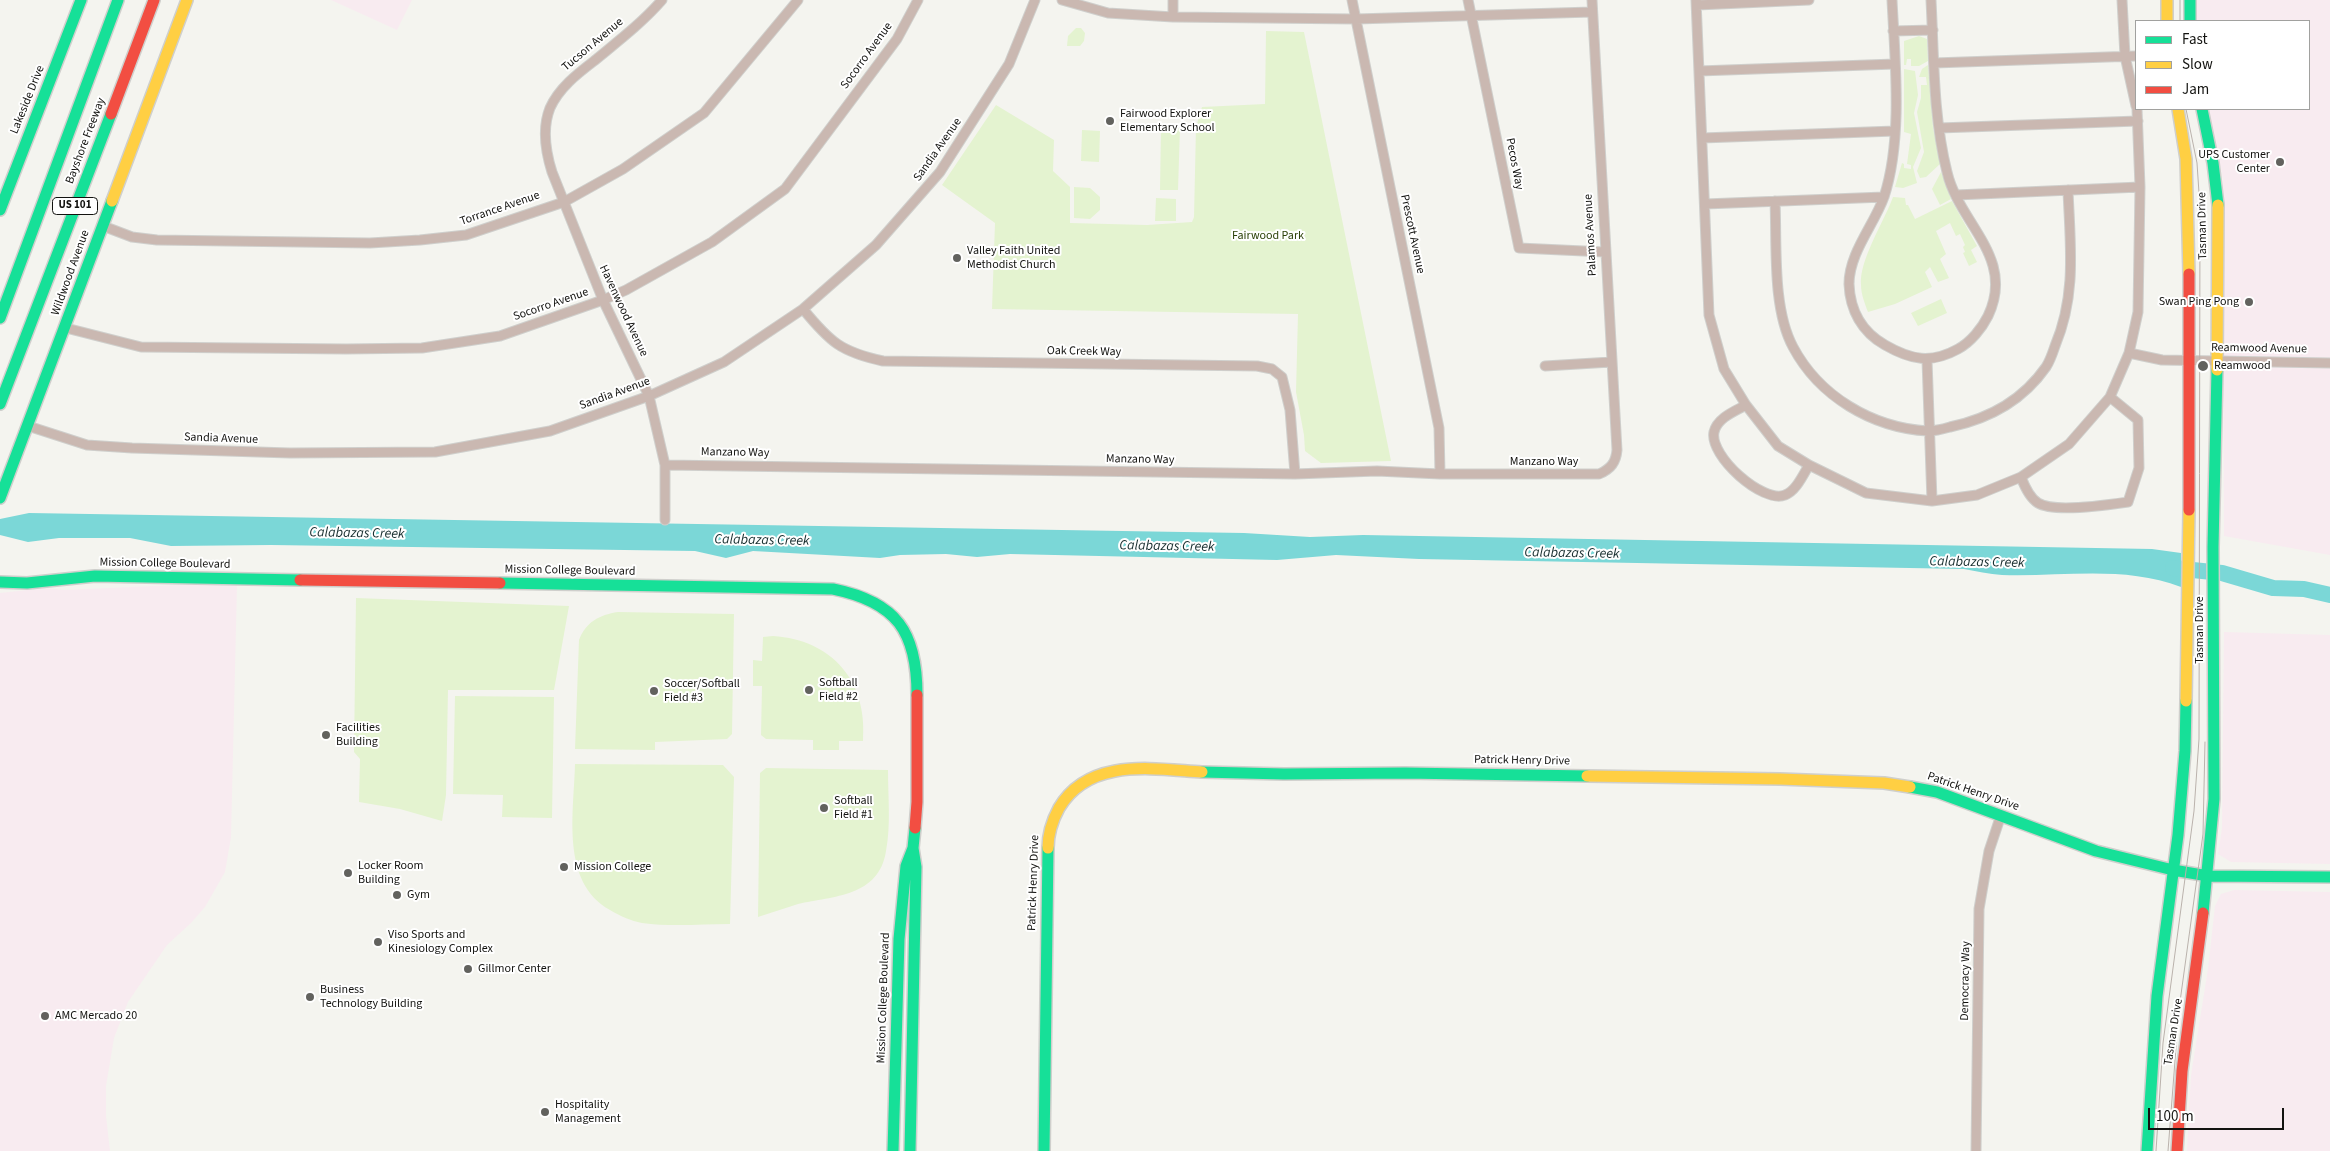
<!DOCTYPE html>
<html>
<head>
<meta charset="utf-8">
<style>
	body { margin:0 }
	#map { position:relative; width:2330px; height:1151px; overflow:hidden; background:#f4f4ef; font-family:"Source Sans 3",sans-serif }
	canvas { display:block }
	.legend { position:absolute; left:2135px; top:20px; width:175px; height:90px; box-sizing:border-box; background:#fff; border:1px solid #a1a19f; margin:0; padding:6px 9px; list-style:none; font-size:15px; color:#131310 }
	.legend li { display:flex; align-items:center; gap:10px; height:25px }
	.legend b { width:25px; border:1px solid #a1a19f }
	.scale { position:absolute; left:2148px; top:1108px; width:136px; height:22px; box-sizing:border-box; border:2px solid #131310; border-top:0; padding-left:6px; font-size:15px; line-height:18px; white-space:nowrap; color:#131310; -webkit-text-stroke:4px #fff; paint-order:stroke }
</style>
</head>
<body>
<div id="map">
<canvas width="2330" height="1151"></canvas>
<ul class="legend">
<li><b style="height:6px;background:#16e098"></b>Fast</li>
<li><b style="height:6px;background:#ffcf43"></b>Slow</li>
<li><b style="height:6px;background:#f24e42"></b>Jam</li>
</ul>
<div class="scale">100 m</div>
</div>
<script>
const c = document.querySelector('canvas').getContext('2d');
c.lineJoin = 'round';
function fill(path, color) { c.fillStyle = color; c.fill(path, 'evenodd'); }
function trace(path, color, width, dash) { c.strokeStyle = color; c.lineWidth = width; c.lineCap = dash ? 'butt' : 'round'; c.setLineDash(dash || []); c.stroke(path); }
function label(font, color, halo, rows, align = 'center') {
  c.font = font + ' "Source Sans 3",sans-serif'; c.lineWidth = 4; c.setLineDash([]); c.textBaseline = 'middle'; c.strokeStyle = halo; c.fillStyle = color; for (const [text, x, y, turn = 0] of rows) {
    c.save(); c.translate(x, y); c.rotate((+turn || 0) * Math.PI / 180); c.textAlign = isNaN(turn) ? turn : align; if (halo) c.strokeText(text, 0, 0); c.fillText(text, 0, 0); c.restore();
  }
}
const commercial = new Path2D(`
	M331 0H412L397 30Z
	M2195 0H2330V555L2224 536 2223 179 2208 109H2309V21H2195Z
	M200 584 237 585 231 837 225 872 205 907 191 923 167 945 128 1002 114 1038 106 1086V1116L110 1151H0V593L46 588 64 590Z
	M2224 632 2330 635V864L2231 862 2218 854 2222 828Z
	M2234 890 2330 892V1151H2187L2191 1075 2208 969 2215 906 2221 894Z`);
const green = new Path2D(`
	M1076 28H1081L1085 33 1084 41 1080 46H1067L1068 36Z
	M1266 31 1304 32 1391 461 1321 463 1305 451 1304 435 1296 392 1298 314 992 309 995 223 942 185 996 105 1054 140 1053 171 1070 187V223L1147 225 1192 222 1194 217 1196 127 1202 107 1265 104Z
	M1919 36 1927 39 1928 61 1919 66H1911V59H1907L1906 65H1904V41Z
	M1928 65 1933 128 1940 164 1926 177 1920 178 1917 171 1924 152 1917 112 1921 98V85H1927L1926 77H1919L1922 69Z
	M1904 69 1915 71 1918 95 1914 113 1921 148 1913 167 1917 183 1903 188 1895 187 1902 163 1904 164V168L1911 169V165L1907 164 1911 134 1904 132Z
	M1161 128H1180L1178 190H1160Z
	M1082 130 1100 131 1099 162 1081 161Z
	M1941 172 1951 199 1940 205 1932 189Z
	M1074 187 1090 188 1100 197V210L1090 219 1074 218Z
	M1893 197 1905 198 1906 205H1908L1915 219 1952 201 1977 246 1971 250 1977 262 1969 266 1963 253 1965 252 1963 247 1965 245 1960 234 1956 236 1950 223 1936 231 1946 254 1940 259 1949 278 1938 282 1930 267 1925 272 1932 287 1895 304 1868 312C1865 304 1861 294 1861 285 1859 260 1884 222 1893 197Z
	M1156 198 1176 199V221H1155Z
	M1941 299 1947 313 1918 326 1911 313Z
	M356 598 569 606 554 690H448L446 795 442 821 400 809 359 802 360 759 354 752Z
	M618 612 734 614 732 734 727 739 655 742V750L575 749 579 640C586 622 599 615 618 612Z
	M773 636C833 640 868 682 863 741H839V750H813V740L766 739 761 735 762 686H753V660L762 661 763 637Z
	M455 696 554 697 552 818 502 817 503 795 453 794Z
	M575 764 723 765 734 777 730 924C702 924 671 927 642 923 631 921 620 916 610 910 560 882 574 812 575 764Z
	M766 768 888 770C888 797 891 825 886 851 879 897 833 896 798 904 785 908 771 913 758 917L760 773Z`);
const water = new Path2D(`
	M29 513 1244 533 1310 537 1363 535 2152 549 2181 553V587C2124 565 2062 577 2002 575 1989 574 1976 571 1964 569L1419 559 1336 555 1277 560 1010 554 977 557 946 554 900 555 880 558 753 551 726 558 695 551 271 545 171 546 130 538H59L28 542 0 535V519Z`);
const river = new Path2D(`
	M2173 568 2222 573 2273 588 2304 589 2330 595`);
const street = new Path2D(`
	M662 0C642 23 617 42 594 61 577 74 559 88 550 108 542 128 546 153 552 172L603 300 649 396 665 465V520
	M1062 0 1108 13 1173 17 1356 19 1592 12
	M1352 0 1439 428 1440 474
	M1468 0 1519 248 1605 252
	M1696 0 1709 315 1724 369 1746 405 1778 446 1809 465 1866 493 1932 501 1977 495 2021 477 2069 444 2110 397 2129 353 2138 312 2140 187 2137 109
	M1892 0C1895 61 1903 139 1884 197 1874 225 1849 253 1849 284 1850 310 1862 332 1885 345 1911 360 1931 364 1958 349 1971 342 1982 328 1988 316 2016 257 1959 224 1947 172 1933 116 1934 57 1931 0
	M2122 0 2125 56 2136 106
	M1697 5 1809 0
	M1173 17V0
	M1893 31 1933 30
	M1934 63 2136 56
	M1699 71 1895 64
	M1939 128 2138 121
	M1702 138 1895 131
	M1956 195 2140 187
	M1775 201C1777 244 1772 308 1793 347 1819 396 1872 428 1928 431 1935 431 1943 429 1950 427 1988 419 2023 400 2046 367 2050 361 2053 352 2055 346 2077 294 2070 244 2068 190
	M1705 204 1884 197
	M103 226 132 237 157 240 370 243 420 240 466 235 564 202 623 169 704 113 798 0
	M803 309C830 342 841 352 883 361L1257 366 1272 369 1282 377 1290 410 1295 474
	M66 328 141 347 346 349 422 348 500 336 603 300 626 290 712 242 785 189 897 39 918 0
	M2129 353 2162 360 2330 363
	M1927 360 1932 501
	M1545 366 1611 362
	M1746 405C1735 411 1717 418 1714 432 1709 456 1763 504 1785 495 1796 491 1803 475 1809 465
	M28 426 87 445 132 448 290 453 435 452 550 431 649 396 724 362 803 309 876 245 940 172 1009 64 1035 0
	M665 465 1295 474 1377 471 1440 474H1599C1611 469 1616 462 1617 450L1592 0
	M2021 477C2024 485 2030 498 2038 503 2054 513 2108 505 2128 502L2139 468 2138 420 2110 397
	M1976 1151 1979 909 1989 851 2001 815`);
const fast = new Path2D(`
	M2190 0V21
	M2202 109 2213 163 2218 205
	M0 210 81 0
	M0 318 118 0
	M0 404 111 114
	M0 498 112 201
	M0 582 27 583 95 576 300 580
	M500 583 833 589C897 602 917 632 917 695
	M1202 772 1284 774 1405 773 1587 776
	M1910 787 1937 792 2096 851 2173 870 2208 876 2330 877
	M2203 913 2214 799 2213 547 2217 370
	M893 1151 899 939 906 866 913 848 915 828
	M910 1151 916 867 913 848
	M1044 1151 1048 848
	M2147 1151 2157 996 2178 835 2185 751 2186 701`);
const slow = new Path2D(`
	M2167 0V21
	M2178 109 2186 159 2189 274
	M112 201 187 0
	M2217 370 2218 205
	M2186 701 2189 510
	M1587 776 1780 779 1884 783 1910 787
	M1048 848C1048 834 1052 821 1059 808 1089 757 1153 769 1202 772`);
const jam = new Path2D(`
	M111 114 154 0
	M2189 274V510
	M300 580 500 583
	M915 828 917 802V695
	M2177 1151 2182 1071 2203 913`);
const tram = new Path2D(`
	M2180 21V0
	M2156 1151 2163 1043 2194 811 2199 739 2200 208 2197 163 2186 109
	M2168 1151 2179 1009 2203 834 2205 742`);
const markers = [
	[1110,121,5,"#62625e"],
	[2280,162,5,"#62625e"],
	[957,258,5,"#62625e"],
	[2249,302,5,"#62625e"],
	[2203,366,6,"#62625e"],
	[809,690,5,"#62625e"],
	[654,691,5,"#62625e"],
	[326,735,5,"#62625e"],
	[824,808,5,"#62625e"],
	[564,867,5,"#62625e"],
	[348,873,5,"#62625e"],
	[397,895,5,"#62625e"],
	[378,942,5,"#62625e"],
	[468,969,5,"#62625e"],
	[310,997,5,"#62625e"],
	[45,1016,5,"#62625e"],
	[545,1112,5,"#62625e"]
];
const shields = [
	[75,206,45]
];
const shieldNames = [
	["US 101",75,206]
];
const streetNames = [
	["Tucson Avenue",593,45,-40],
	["Socorro Avenue",867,56,-54],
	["Lakeside Drive",28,100,-68],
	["Bayshore Freeway",86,141,-69],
	["Sandia Avenue",938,150,-55],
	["Pecos Way",1514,164,79],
	["Torrance Avenue",500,209,-19],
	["Tasman Drive",2203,226,-91],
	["Prescott Avenue",1412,234,78],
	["Palamos Avenue",1591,235,-93],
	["Wildwood Avenue",71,273,-70],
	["Socorro Avenue",551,305,-19],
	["Havenwood Avenue",623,311,65],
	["Reamwood Avenue",2259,349,1],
	["Oak Creek Way",1084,352,1],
	["Sandia Avenue",615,394,-20],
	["Sandia Avenue",221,439,2],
	["Manzano Way",735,453,1],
	["Manzano Way",1140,460,1],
	["Manzano Way",1544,462],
	["Mission College Boulevard",165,564,1],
	["Mission College Boulevard",570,571,1],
	["Tasman Drive",2200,630,-90],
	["Patrick Henry Drive",1522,761,1],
	["Patrick Henry Drive",1973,792,19],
	["Patrick Henry Drive",1034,883,-88],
	["Democracy Way",1966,981,-89],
	["Mission College Boulevard",884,998,-88],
	["Tasman Drive",2174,1032,-81]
];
const poiNames = [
	["Fairwood Explorer",1120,114],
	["Elementary School",1120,128],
	["UPS Customer",2270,155,"right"],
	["Center",2270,169,"right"],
	["Valley Faith United",967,251],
	["Methodist Church",967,265],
	["Swan Ping Pong",2239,302,"right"],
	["Reamwood",2214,366],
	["Softball",819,683],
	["Field #2",819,697],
	["Soccer/Softball",664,684],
	["Field #3",664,698],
	["Facilities",336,728],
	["Building",336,742],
	["Softball",834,801],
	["Field #1",834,815],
	["Locker Room",358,866],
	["Building",358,880],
	["Mission College",574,867],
	["Gym",407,895],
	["Viso Sports and",388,935],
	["Kinesiology Complex",388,949],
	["Gillmor Center",478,969],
	["Business",320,990],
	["Technology Building",320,1004],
	["AMC Mercado 20",55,1016],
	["Hospitality",555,1105],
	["Management",555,1119]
];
const parkNames = [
	["Fairwood Park",1268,236]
];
const waterNames = [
	["Calabazas Creek",357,534,1],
	["Calabazas Creek",762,541,1],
	["Calabazas Creek",1167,547,1],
	["Calabazas Creek",1572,554,1],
	["Calabazas Creek",1977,563,1]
];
fill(commercial, '#f8ebf0');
fill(green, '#e4f3d0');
fill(water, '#7bd7d7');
trace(river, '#7bd7d7', 16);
trace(street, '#cfcfcc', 11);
trace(fast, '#cfcfcc', 14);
trace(slow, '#cfcfcc', 14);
trace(jam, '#cfcfcc', 14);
trace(street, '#cab8b1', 9);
trace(fast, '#16e098', 11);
trace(slow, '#ffcf43', 11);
trace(jam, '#f24e42', 11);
trace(tram, '#bab2ac', 1);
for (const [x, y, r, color] of markers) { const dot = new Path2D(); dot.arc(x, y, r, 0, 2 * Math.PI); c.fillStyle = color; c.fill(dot); trace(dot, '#fff', 2); }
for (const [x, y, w] of shields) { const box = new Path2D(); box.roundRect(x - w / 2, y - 8.5, w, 17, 4); c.fillStyle = '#fff'; c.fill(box); trace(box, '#131310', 1); }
label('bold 11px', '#131310', null, shieldNames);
label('12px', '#131310', '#fff', streetNames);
label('12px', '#131310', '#fff', poiNames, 'left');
label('12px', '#2b4107', '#fff', parkNames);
label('italic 14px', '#172d2e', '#fff', waterNames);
</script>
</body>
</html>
